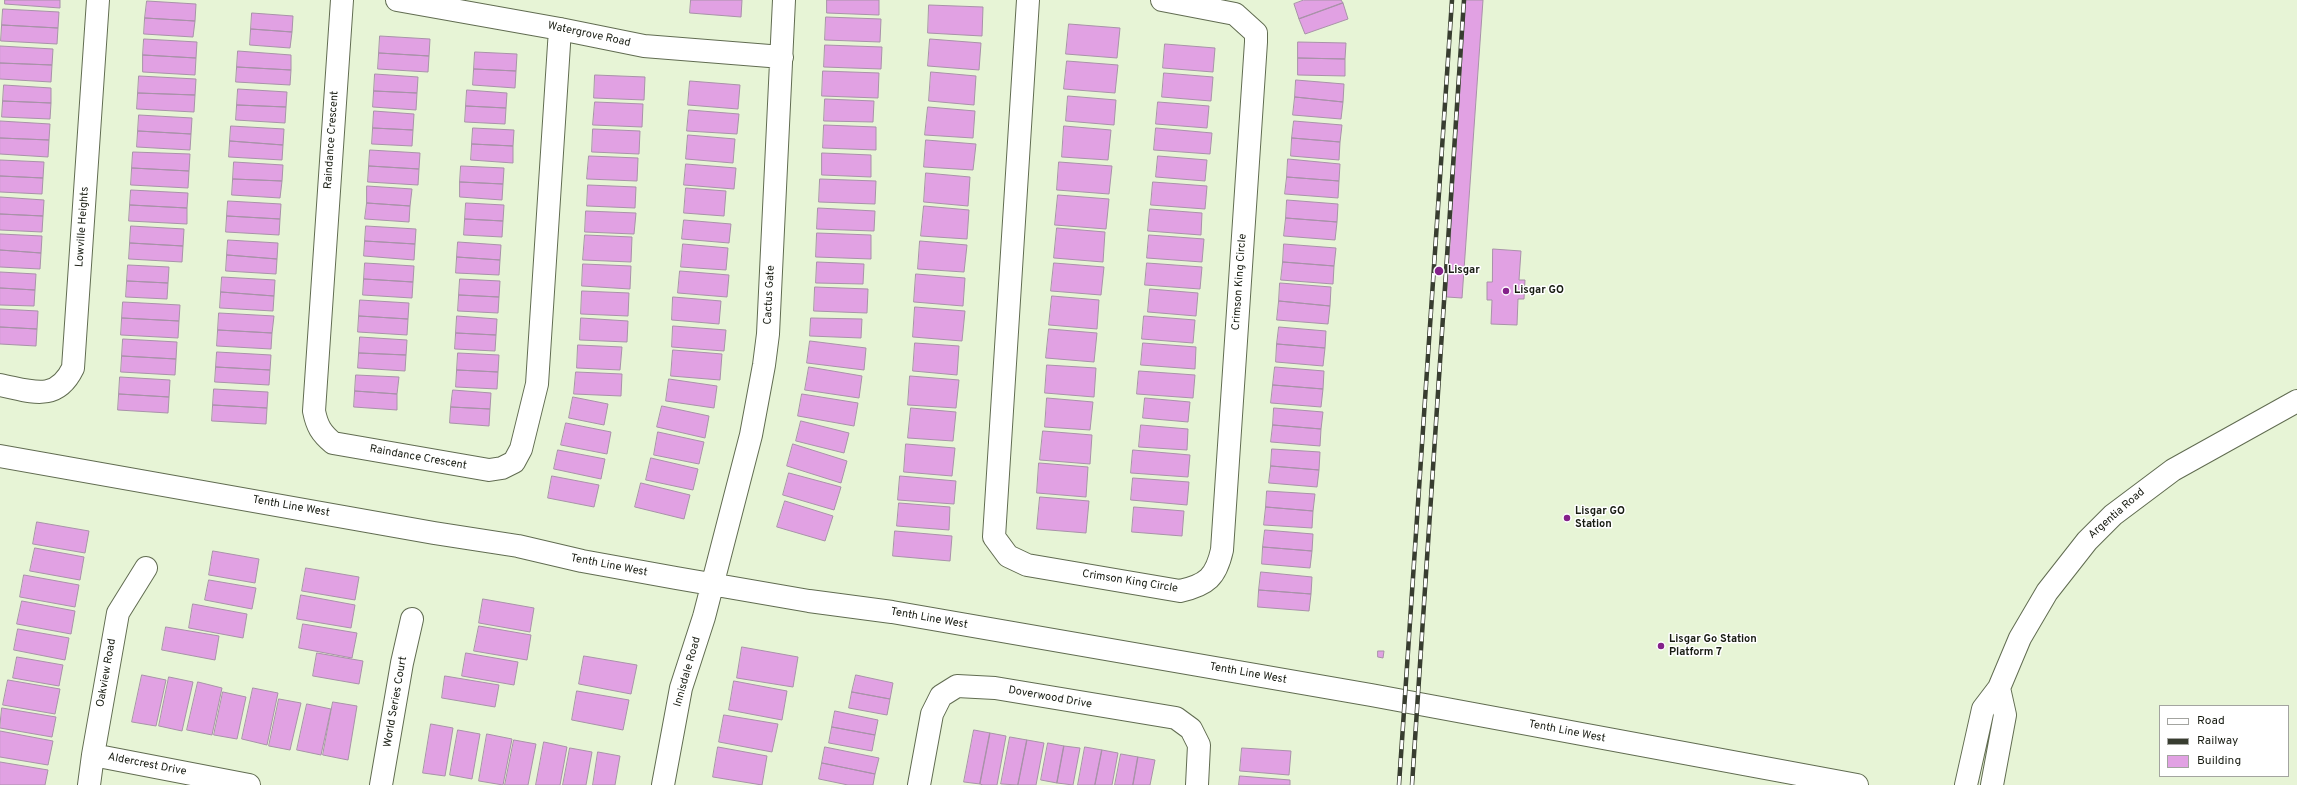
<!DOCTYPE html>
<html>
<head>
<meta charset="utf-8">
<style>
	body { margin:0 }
	#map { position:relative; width:2297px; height:785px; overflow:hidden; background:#e7f4d6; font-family:Overpass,sans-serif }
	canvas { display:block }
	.legend { position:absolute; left:2159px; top:705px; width:130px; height:72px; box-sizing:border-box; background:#fff; border:1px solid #a3a4a0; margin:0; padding:5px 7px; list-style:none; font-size:12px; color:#181c12 }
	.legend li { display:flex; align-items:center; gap:8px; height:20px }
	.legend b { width:20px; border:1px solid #a3a4a0 }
</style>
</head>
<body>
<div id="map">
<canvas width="2297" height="785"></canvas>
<ul class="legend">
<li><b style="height:5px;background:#fff"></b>Road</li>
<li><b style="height:5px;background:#383d30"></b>Railway</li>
<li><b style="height:11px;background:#e1a1e3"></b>Building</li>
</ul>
</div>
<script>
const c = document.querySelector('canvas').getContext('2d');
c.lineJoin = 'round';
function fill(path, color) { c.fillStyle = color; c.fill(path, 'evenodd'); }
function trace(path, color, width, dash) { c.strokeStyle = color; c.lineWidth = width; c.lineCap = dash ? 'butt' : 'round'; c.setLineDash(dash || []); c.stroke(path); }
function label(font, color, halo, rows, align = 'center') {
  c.font = font + ' Overpass,sans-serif'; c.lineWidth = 3; c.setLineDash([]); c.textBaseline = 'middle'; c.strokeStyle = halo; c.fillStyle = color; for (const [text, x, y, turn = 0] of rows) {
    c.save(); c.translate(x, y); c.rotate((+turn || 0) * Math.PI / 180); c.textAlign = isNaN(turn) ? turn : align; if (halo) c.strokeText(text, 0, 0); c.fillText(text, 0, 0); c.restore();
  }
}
const building = new Path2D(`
	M5 0H60V8L5 4Z
	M691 0H742L741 17 690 13Z
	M827 0H879V15L827 13Z
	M1304 0H1341L1343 3 1299 19 1294 4Z
	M1466 0H1483L1462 298 1447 297Z
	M147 1 196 4 195 21 145 18Z
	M1343 3 1348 19 1305 34 1299 19Z
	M929 5 983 7 982 36 928 33Z
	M3 9 59 12 58 28 2 25Z
	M252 13 293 16 292 32 251 29Z
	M826 17 881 19 880 42 825 40Z
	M145 18 195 21 193 37 144 34Z
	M1069 24 1120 28 1117 58 1066 54Z
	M2 25 58 28 57 44 1 41Z
	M251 29 292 32 290 48 250 45Z
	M380 36 430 39 429 56 379 53Z
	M144 39 197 42 196 58 143 55Z
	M930 39 981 43 979 70 928 66Z
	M1298 42 1346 43 1345 59 1298 58Z
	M1165 44 1215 48 1213 72 1163 68Z
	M825 45 882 47 881 69 824 67Z
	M0 46 53 49 52 65 0 63Z
	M238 51 291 55V70L237 67Z
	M475 52 517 54 516 71 474 69Z
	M379 53 429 56 428 72 378 69Z
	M143 55 196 58 195 75 143 72Z
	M1298 58 1345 59V76L1298 75Z
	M1067 61 1118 65 1115 93 1064 89Z
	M0 63 52 65 51 82 0 79Z
	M237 67 291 70 290 85 236 82Z
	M474 69 516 71 515 88 473 85Z
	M823 71 879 73 878 98 822 96Z
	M931 72 976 76 974 105 929 101Z
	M1164 73 1213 77 1211 101 1162 97Z
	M375 74 418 77 417 93 374 91Z
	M595 75 645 77 644 100 594 98Z
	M139 76 196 79 195 95 138 93Z
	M1296 80 1344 84 1343 102 1295 97Z
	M690 81 740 85 738 109 688 105Z
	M4 85 51 88V103L3 101Z
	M238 89 287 92 286 107 237 105Z
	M467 90 507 93 506 108 466 106Z
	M374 91 417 93 416 110 373 107Z
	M138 93 195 95 194 112 137 109Z
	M1068 96 1116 100 1114 125 1066 121Z
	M1295 97 1343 102 1341 119 1293 115Z
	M825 99 874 101 873 122 824 121Z
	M3 101 51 103 50 119 2 117Z
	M595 102 643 104 642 127 593 125Z
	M1158 102 1209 106 1207 128 1156 124Z
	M237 105 286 107 285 123 236 120Z
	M466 106 506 108 505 124 465 122Z
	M928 107 975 111 973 138 925 135Z
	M689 110 739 114 737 134 687 131Z
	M374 111 414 114 413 130 373 128Z
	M139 115 192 118 191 134 138 131Z
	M0 121 50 124 49 140 0 138Z
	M1294 121 1342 125 1340 142 1292 138Z
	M824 125 876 127V150L823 148Z
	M231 126 284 129 283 145 230 141Z
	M1064 126 1111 130 1108 160 1062 157Z
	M373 128 413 130 412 146 372 144Z
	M473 128 514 130 513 146 472 144Z
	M1156 128 1212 133 1210 154 1154 150Z
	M593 129 640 131 639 154 592 152Z
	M138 131 191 134 190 150 137 147Z
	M688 135 735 139 733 163 686 159Z
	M0 138 49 140 48 157 0 154Z
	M1292 138 1340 142 1339 160 1291 156Z
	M926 140 976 144 973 170 924 167Z
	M230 141 283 145 282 160 229 157Z
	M472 144 513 146V163L471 160Z
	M370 150 420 153 419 169 369 166Z
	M133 152 190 154 189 171 132 168Z
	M822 153 871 155V177L822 175Z
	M589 156 638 158 637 181 587 179Z
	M1158 156 1207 160 1205 181 1156 177Z
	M1288 159 1340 164 1339 181 1287 177Z
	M0 160 44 162 43 178 0 176Z
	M234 162 283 165 282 181 233 179Z
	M1059 162 1112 166 1109 194 1057 190Z
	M686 164 736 168 734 189 684 185Z
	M369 166 419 169 418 185 368 182Z
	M461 166 504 168 503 184 460 182Z
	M132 168 189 171 188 188 131 185Z
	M926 173 970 177 968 206 924 202Z
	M0 176 43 178 42 194 0 192Z
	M1287 177 1339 181 1338 198 1285 194Z
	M233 179 282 181 280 198 232 195Z
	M820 179 876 181 875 204 819 202Z
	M460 182 503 184 502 200 460 197Z
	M1153 182 1207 186 1205 209 1151 205Z
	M588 185 636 187 635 208 587 206Z
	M367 186 412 189 410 206 367 203Z
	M686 188 726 191 724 216 684 213Z
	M131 190 188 193 187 208 130 205Z
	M1058 195 1109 199 1106 229 1055 225Z
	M0 197 44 200 43 216 0 214Z
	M1287 200 1338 204 1337 222 1286 218Z
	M228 201 281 204 280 219 227 216Z
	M367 203 410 206 409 222 365 219Z
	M466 203 504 205 503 221 465 219Z
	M130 205 187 208V224L129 221Z
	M924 206 969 210 967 239 921 236Z
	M818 208 875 211 874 231 817 229Z
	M1150 209 1202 213 1201 235 1148 231Z
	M586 211 636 213 634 234 585 232Z
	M0 214 43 216 42 232 0 230Z
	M227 216 280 219 279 235 226 232Z
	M1286 218 1337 222 1335 240 1284 236Z
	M465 219 503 221 502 237 464 235Z
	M684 220 731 224 729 243 682 239Z
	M131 226 184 229 183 246 130 243Z
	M366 226 416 229 415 244 365 241Z
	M1057 228 1105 232 1103 262 1054 258Z
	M817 233 871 235V259L816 257Z
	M0 234 42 236 41 253 0 250Z
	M585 235 632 237 631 262 583 260Z
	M1149 235 1204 239 1202 262 1147 258Z
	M228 240 278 243 277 259 227 255Z
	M365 241 415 244 414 260 364 256Z
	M920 241 967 245 964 272 918 269Z
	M458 242 501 245 500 260 457 257Z
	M130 243 183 246 182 262 129 259Z
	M683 244 728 248 726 270 681 267Z
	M1284 244 1336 248 1334 266 1283 262Z
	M1493 249 1521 251 1519 280H1525L1524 299H1518L1517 325 1491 324 1492 300H1487V282H1492Z
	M0 250 41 253 40 269 0 267Z
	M227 255 277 259 276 274 226 271Z
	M457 257 500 260 499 275 456 273Z
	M817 262 864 264 863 284 816 283Z
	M1283 262 1334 266 1333 284 1281 280Z
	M365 263 414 266 413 282 364 279Z
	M1054 263 1104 267 1101 295 1051 291Z
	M1147 263 1202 267 1200 289 1145 285Z
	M583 264 631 266 630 289 582 286Z
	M128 265 169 267 168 283 127 281Z
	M680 271 729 275 727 297 678 293Z
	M0 272 36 274 35 290 0 288Z
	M916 274 965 278 963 306 914 302Z
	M222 277 275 280 274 296 221 292Z
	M364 279 413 282 412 298 363 295Z
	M460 279 500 281 499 297 459 295Z
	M127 281 168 283 167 299 126 297Z
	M1280 283 1331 287 1330 306 1279 301Z
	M815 287 868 289 867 313 814 311Z
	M0 288 35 290 34 306 0 305Z
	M1150 289 1198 293 1196 316 1148 312Z
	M582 291 629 293 628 316 581 314Z
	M221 292 274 296 273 311 220 308Z
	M459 295 499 297 498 313 458 311Z
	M1052 296 1099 300 1097 329 1049 325Z
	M673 297 721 301 719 324 672 320Z
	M360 300 409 303 408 319 359 316Z
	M1279 301 1330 306 1328 324 1277 320Z
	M123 302 180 305 179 321 122 318Z
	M915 307 965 311 962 341 913 337Z
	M0 309 38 311 37 329 0 327Z
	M219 313 274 316 272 333 218 330Z
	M359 316 408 319 407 335 358 332Z
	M457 316 497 319 496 335 456 333Z
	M1144 316 1195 320 1193 343 1142 339Z
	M122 318 179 321 178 338 121 335Z
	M581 318 628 321 627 342 580 340Z
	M811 318 862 319 861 338 810 336Z
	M673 326 726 330 724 351 672 347Z
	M0 327 37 329 36 346 0 344Z
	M1279 327 1326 331 1325 348 1277 344Z
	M1049 329 1097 333 1094 362 1046 358Z
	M218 330 272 333 271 349 217 346Z
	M456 333 496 335 495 351 455 349Z
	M360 337 407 340 406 355 359 353Z
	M123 339 177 342 176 359 122 356Z
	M810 341 866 348 864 370 807 363Z
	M915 343 959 346 957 375 913 371Z
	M1143 343 1196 347 1195 369 1141 365Z
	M1277 344 1325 348 1323 366 1276 362Z
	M578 345 622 347 620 370 577 368Z
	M673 350 722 354 720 380 671 376Z
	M217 352 271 355 270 370 216 367Z
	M359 353 406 355 405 371 358 368Z
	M458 353 499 355 498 372 457 370Z
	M122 356 176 359 175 375 121 372Z
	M1047 365 1096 368 1094 397 1045 393Z
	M216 367 270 370 269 385 215 382Z
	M809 367 862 376 859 398 805 390Z
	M1275 367 1324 371 1323 389 1273 385Z
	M457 370 498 372 497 389 456 387Z
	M1139 371 1195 375 1193 398 1137 394Z
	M576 372 622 374 621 396 574 394Z
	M356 375 399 377 397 394 355 391Z
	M910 376 959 380 956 408 908 405Z
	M120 377 170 380 169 397 119 394Z
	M669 379 717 386 714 408 666 401Z
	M1273 385 1323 389 1321 407 1271 403Z
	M214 389 268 392 267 408 213 405Z
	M453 390 491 393 490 409 451 407Z
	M355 391 397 394V410L354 407Z
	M119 394 169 397 168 413 118 410Z
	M802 394 858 403 854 426 798 416Z
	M573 397 608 404 604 425 569 418Z
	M1047 398 1093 402 1090 430 1045 427Z
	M1145 398 1190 402 1188 422 1143 418Z
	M213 405 267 408 266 424 212 421Z
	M662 406 709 416 705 438 657 427Z
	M451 407 490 409 489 426 450 423Z
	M911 408 956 412 953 441 908 438Z
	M1274 408 1323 412 1321 429 1273 425Z
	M801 421 849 433 844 453 796 441Z
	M566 423 611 432 607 454 561 445Z
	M1141 425 1188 429 1187 450 1139 447Z
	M1273 425 1321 429 1320 446 1271 442Z
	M1043 431 1092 435 1090 464 1040 460Z
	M658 432 704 442 699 464 654 455Z
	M793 444 847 461 841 483 787 466Z
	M906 444 955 448 952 476 904 472Z
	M1272 449 1320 452 1319 470 1271 466Z
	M558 450 605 459 601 479 554 469Z
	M1133 450 1190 455 1188 477 1131 473Z
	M651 458 698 469 693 490 646 480Z
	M1039 463 1088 467 1086 497 1037 493Z
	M1271 466 1319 470 1317 487 1269 483Z
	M789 473 841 487 834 510 783 495Z
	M552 476 599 485 594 507 548 498Z
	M900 476 956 481 954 504 898 500Z
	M1133 478 1189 482 1187 505 1131 500Z
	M641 483 690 495 684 519 635 507Z
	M1267 491 1315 494 1313 511 1266 507Z
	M1040 497 1089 501 1086 533 1037 529Z
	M785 501 833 516 825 541 777 527Z
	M899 503 950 507 949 530 897 526Z
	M1134 507 1184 511 1182 536 1132 532Z
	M1266 507 1313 511 1312 528 1264 525Z
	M37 522 89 531 85 553 33 544Z
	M1265 530 1313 534 1312 551 1263 547Z
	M895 531 952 536 950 561 893 556Z
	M1263 547 1312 551 1310 568 1262 564Z
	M35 548 84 557 80 580 30 571Z
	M213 551 259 559 255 583 209 575Z
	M306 568 359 577 355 600 302 591Z
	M1261 572 1312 577 1311 594 1259 590Z
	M24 575 79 585 75 607 20 597Z
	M209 580 256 588 252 609 205 600Z
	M1259 590 1311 594 1309 611 1258 607Z
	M301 595 355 605 351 628 297 619Z
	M483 599 534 608 530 632 479 623Z
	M22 601 75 611 71 634 17 624Z
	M193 604 247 614 243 638 189 628Z
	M303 624 357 633 352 658 299 648Z
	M479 626 531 635 527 660 474 651Z
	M166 627 219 636 215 660 162 650Z
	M18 629 69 638 65 660 14 650Z
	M742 647 798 657 793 687 737 678Z
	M1378 651H1384L1383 658 1378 657Z
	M317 653 363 661 359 684 313 676Z
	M466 653 518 662 514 685 462 676Z
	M584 656 637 665 631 694 579 684Z
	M17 657 63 665 59 686 13 678Z
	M142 675 166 680 156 726 132 722Z
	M856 675 893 683 890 699 852 692Z
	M445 676 499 685 495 707 442 698Z
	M169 677 193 682 182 731 159 726Z
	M8 680 60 689 55 714 3 705Z
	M734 681 787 691 782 720 729 710Z
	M198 682 222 688 212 735 187 730Z
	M253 688 278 693 267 745 242 739Z
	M577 691 629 700 623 730 572 720Z
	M223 692 246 697 237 739 214 735Z
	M852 692 890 699 887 715 849 708Z
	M279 699 301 703 290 750 269 746Z
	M333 702 357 706 348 760 323 755Z
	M307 704 331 709 321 755 297 750Z
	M2 708 56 717 52 737 0 728Z
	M835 711 878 720 875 735 832 727Z
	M724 715 778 724 772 752 719 742Z
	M431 724 453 728 445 776 423 773Z
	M832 727 875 735 872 751 829 743Z
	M458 730 480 734 472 779 450 775Z
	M974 730 990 733 980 784 964 782Z
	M0 731 53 741 48 765 0 757Z
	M990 733 1006 736 997 785H983L980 784Z
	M487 734 512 739 503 785 479 781Z
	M1010 737 1027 740 1018 785 1001 784Z
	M514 740 536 744 528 785H505Z
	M1027 740 1044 743 1036 785H1018Z
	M544 742 567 747 560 785H536Z
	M1048 743 1064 746 1057 783 1041 780Z
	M1064 746 1080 748 1073 785 1057 783Z
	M718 747 767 756 762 785 713 777Z
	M825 747 879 758 875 774 822 763Z
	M1085 747 1102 750 1095 785H1078Z
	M570 748 592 752 586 785H563Z
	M1242 748 1291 751 1289 775 1240 771Z
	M1102 750 1118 753 1112 785H1095Z
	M598 752 620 756 615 785H593Z
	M1121 754 1138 757 1133 785H1115Z
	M1138 757 1155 760 1150 785H1133Z
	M0 762 48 770 45 785H0Z
	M822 763 875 774 873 785H848L819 779Z
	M1240 776 1290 780V785H1239Z`);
const minor = new Path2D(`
	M342 0 314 411C317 426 321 433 333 443L489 470 502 468 514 462 521 449 537 384 560 29
	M397 0 560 29 644 46 782 57
	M1028 0 994 537 1008 556 1027 565 1180 591C1207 585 1216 577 1222 550L1256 42V33L1235 14 1162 0
	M0 385C31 391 56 403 73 368L98 0
	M0 456 434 533 518 546 582 561 676 578 809 601 892 612 1371 695 1857 785
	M93 755 249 785
	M89 785 93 755 118 613 146 568
	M381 785 402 663 412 619
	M663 785 681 688 704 617 751 435 764 365 768 334 784 0
	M919 785 932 714 941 696 957 686 995 688 1176 718 1191 729 1199 745 1197 785
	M1966 785 1983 709 1999 688 2020 638 2047 592 2087 541 2113 515 2173 470 2297 401
	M1992 785 2005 715 1999 688`);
const rail = new Path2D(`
	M1399 785 1452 0
	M1412 785 1464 0`);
const markers = [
	[1439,271,5,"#84218a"],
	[1506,291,4,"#84218a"],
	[1567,518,4,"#84218a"],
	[1661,646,4,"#84218a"]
];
const streetNames = [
	["Watergrove Road",589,35,12],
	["Raindance Crescent",332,140,-86],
	["Lowville Heights",83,227,-86],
	["Crimson King Circle",1240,282,-86],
	["Cactus Gate",770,295,-87],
	["Raindance Crescent",418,458,10],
	["Tenth Line West",291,507,10],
	["Argentia Road",2117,514,-41],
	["Tenth Line West",609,566,11],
	["Crimson King Circle",1130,582,9],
	["Tenth Line West",929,619,10],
	["Innisdale Road",688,672,-74],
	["Oakview Road",107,673,-80],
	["Tenth Line West",1248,674,10],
	["Doverwood Drive",1050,698,10],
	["World Series Court",396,702,-80],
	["Tenth Line West",1567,732,11],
	["Aldercrest Drive",147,765,11]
];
const poiNames = [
	["Lisgar",1448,271],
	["Lisgar GO",1514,291],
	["Lisgar GO",1575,512],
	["Station",1575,525],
	["Lisgar Go Station",1669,640],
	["Platform 7",1669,653]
];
fill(building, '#e1a1e3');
trace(building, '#a892a8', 1);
trace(minor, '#616c51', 24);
trace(minor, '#fff', 22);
trace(rail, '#383d30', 4.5);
trace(rail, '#fff', 3, [9]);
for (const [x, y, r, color] of markers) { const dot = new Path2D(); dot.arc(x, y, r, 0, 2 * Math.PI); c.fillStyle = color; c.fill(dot); trace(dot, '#fff', 1.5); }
label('11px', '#181c12', '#fff', streetNames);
label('bold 11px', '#181c12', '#fff', poiNames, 'left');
</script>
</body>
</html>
